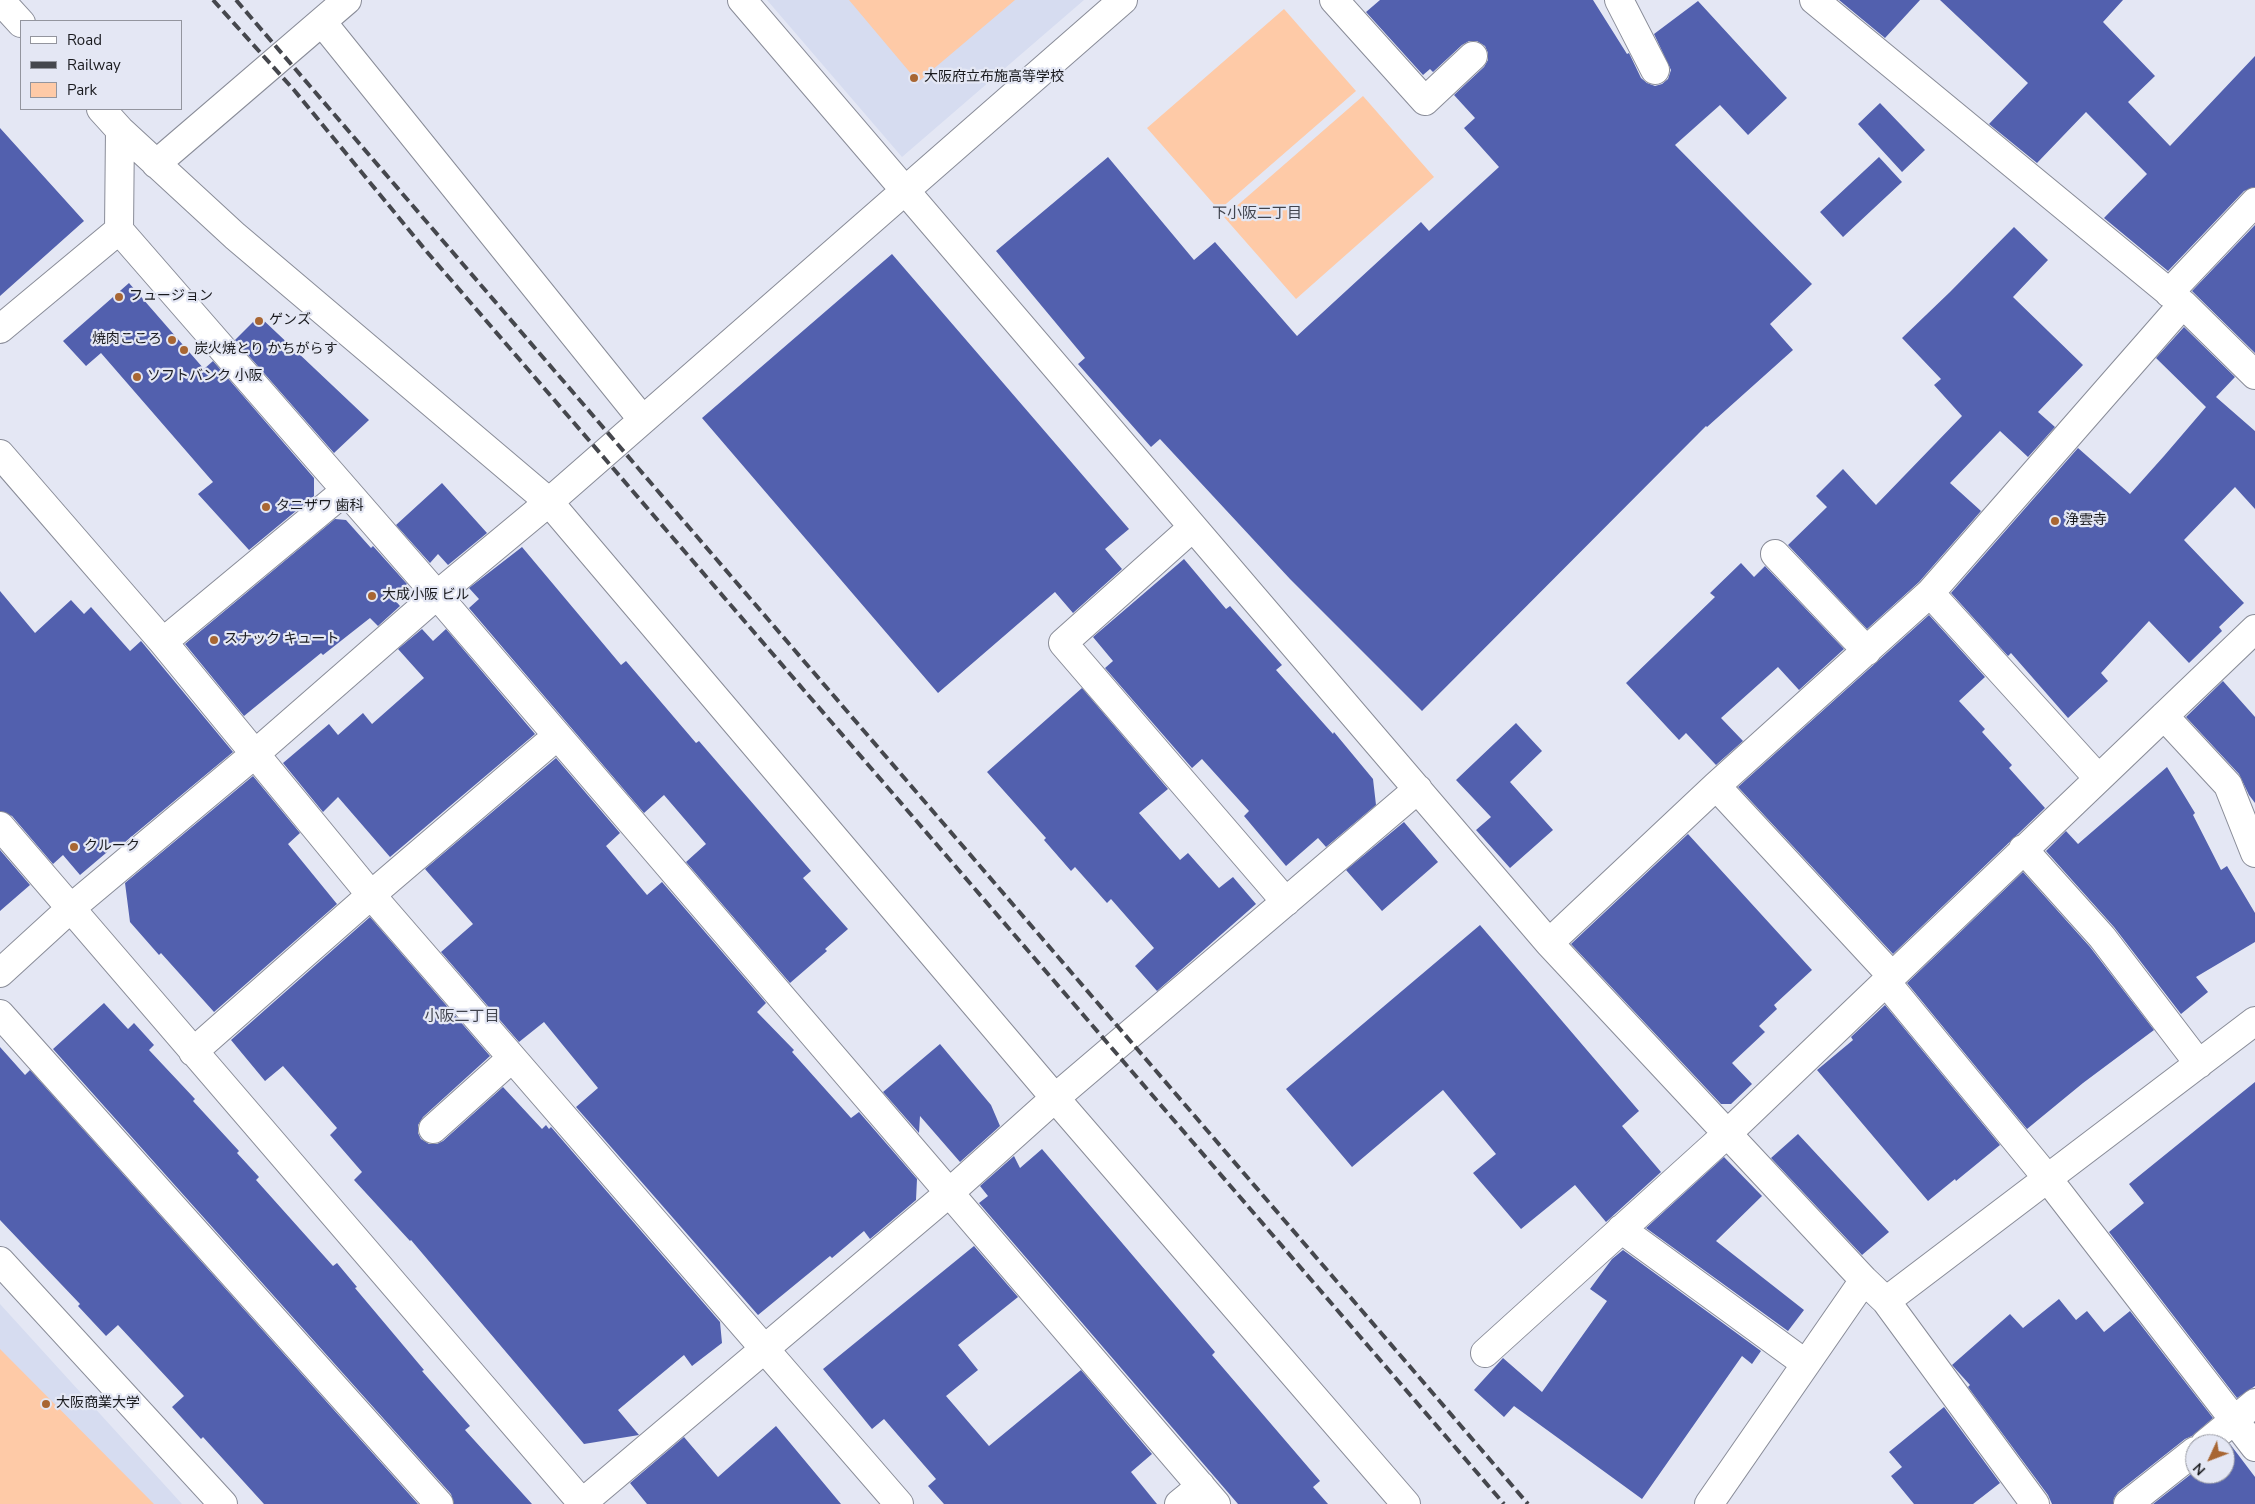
<!DOCTYPE html>
<html>
<head>
<meta charset="utf-8">
<style>
	body { margin:0 }
	#map { position:relative; width:2255px; height:1504px; overflow:hidden; background:#e4e7f4; font-family:"Nunito Sans",sans-serif }
	canvas { display:block }
	.legend { position:absolute; left:20px; top:20px; width:162px; height:90px; box-sizing:border-box; background:#e4e7f4; border:1px solid #93959e; margin:0; padding:6px 9px; list-style:none; font-size:15px; color:#191a1e }
	.legend li { display:flex; align-items:center; gap:10px; height:25px }
	.legend b { width:25px; border:1px solid #93959e }
	.north { position:absolute; left:2185px; top:1434px; width:50px; height:50px; box-sizing:border-box; background:#e4e7f4; border:1px solid #93959e; border-radius:50%; rotate:227deg; font-size:14px; font-weight:700; line-height:20px; text-align:center; color:#191a1e }
	.north::after { content:''; display:block; margin:auto; width:18px; height:22px; background:#a86633; clip-path:polygon(50% 0,100% 100%,50% 72%,0 100%) }
</style>
</head>
<body>
<div id="map">
<canvas width="2255" height="1504"></canvas>
<ul class="legend">
<li><b style="height:6px;background:#fff"></b>Road</li>
<li><b style="height:6px;background:#45474d"></b>Railway</li>
<li><b style="height:14px;background:#fecaa7"></b>Park</li>
</ul>
<div class="north">N</div>
</div>
<script>
const c = document.querySelector('canvas').getContext('2d');
c.lineJoin = 'round';
function fill(path, color) { c.fillStyle = color; c.fill(path, 'evenodd'); }
function trace(path, color, width, dash) { c.strokeStyle = color; c.lineWidth = width; c.lineCap = dash ? 'butt' : 'round'; c.setLineDash(dash || []); c.stroke(path); }
function label(font, color, halo, rows, align = 'center') {
  c.font = font + ' "Nunito Sans","Noto Sans JP",sans-serif'; c.lineWidth = 4.5; c.setLineDash([]); c.textBaseline = 'middle'; c.strokeStyle = halo; c.fillStyle = color; for (const [text, x, y, turn = 0] of rows) {
    c.save(); c.translate(x, y); c.rotate((+turn || 0) * Math.PI / 180); c.textAlign = isNaN(turn) ? turn : align; if (halo) c.strokeText(text, 0, 0); c.fillText(text, 0, 0); c.restore();
  }
}
const built = new Path2D(`
	M767 0H1084L902 157Z
	M0 1304 182 1504H0Z`);
const green = new Path2D(`
	M849 0H1015L918 82Z
	M1284 9 1356 91 1219 210 1147 128Z
	M1363 96 1434 177 1296 299 1224 217Z
	M0 1349 154 1504H0Z`);
const building = new Path2D(`
	M1380 0H1593L1627 54 1629 53 1641 78 1647 83 1655 86 1662 84 1668 79 1671 70 1654 34 1698 1 1787 98 1748 135 1720 105 1675 145 1812 284 1770 324 1793 350 1707 427 1706 426 1422 711 1290 579 1160 439 1151 447 1078 364 1085 358 996 251 1108 157 1194 260 1215 242 1297 336 1421 222 1429 231 1499 167 1464 128 1475 118 1454 95 1484 67 1488 60V53L1485 46 1477 41H1469L1462 45 1433 72 1430 69 1423 75 1366 12Z
	M1839 0H1920L1885 38Z
	M1940 0H2123L2103 22 2155 76 2128 102 2170 146 2255 56V187L2244 191 2168 271 2104 218 2147 174 2086 112 2037 163 1989 124 2028 83Z
	M1880 103 1925 150 1902 172 1858 124Z
	M0 128 84 221 0 296Z
	M1879 157 1902 182 1843 237 1820 212Z
	M2255 225V353L2192 291Z
	M2014 227 2048 260 2013 297 2083 365 2038 412 2055 427 2028 457 2000 431 1950 483 1981 511 1919 582 1867 629 1788 545 1827 507 1816 496 1843 469 1876 505 1962 416 1934 385 1941 379 1902 338 1950 292Z
	M892 254 1129 529 1105 549 1122 569 1073 613 1055 592 938 693 702 418Z
	M129 283 204 369 213 361 314 478V496L249 550 198 494 213 482 101 353 86 366 63 341Z
	M259 316 369 420 334 453 235 340Z
	M2184 327 2235 377 2216 397 2255 431V509L2235 487 2184 540 2244 603 2219 627 2222 631 2189 663 2149 621 2101 673 2108 681 2068 718 2011 653 2008 656 1951 593 2078 448 2130 494 2164 456 2206 407 2156 358Z
	M442 483 487 533 448 565 438 554 430 563 396 525Z
	M335 519 346 520 371 548 373 546 407 584 392 597 400 606 378 626 370 618 323 655 321 653 244 716 185 644Z
	M522 547 621 665 626 661 696 743 699 741 811 871 803 878 848 929 825 949 827 951 790 983 686 862 706 844 664 795 644 813 469 608 479 599 469 588Z
	M1184 559 1226 609 1230 606 1282 665 1276 670 1333 734 1334 732 1373 779 1376 805 1326 847 1318 838 1286 866 1244 816 1249 811 1202 759 1192 768 1105 668 1113 661 1093 637Z
	M1741 563 1754 577 1765 566 1844 649 1799 690 1778 667 1721 718 1743 741 1716 765 1686 733 1679 740 1626 683 1715 597 1710 593Z
	M0 591 35 633 71 600 84 614 91 607 130 651 141 641 233 752 119 847V842L80 875 63 855 53 864 12 816 0 811Z
	M1929 615 1985 677 1959 701 1985 729 1982 732 2012 765 2009 768 2045 808 1893 954 1738 787Z
	M422 629 433 641 446 629 535 734 390 857 338 797 323 812 283 763 329 724 338 735 363 713 372 724 424 678 398 649Z
	M2223 681 2255 717V803L2249 795 2239 774 2186 717Z
	M1082 688 1168 789 1139 813 1180 860 1188 853 1219 888 1233 877 1256 904 1157 991 1135 966 1154 948 1111 899 1107 903 1075 867 1071 871 1044 840 1046 838 987 772Z
	M1516 723 1542 751 1510 782 1553 830 1510 868 1476 830 1491 817 1456 780Z
	M556 758 620 833 606 846 647 895 662 882 766 1003 757 1012 794 1050 792 1052 851 1118 859 1112 917 1179 916 1200 870 1239 864 1231 832 1258 830 1256 758 1315 576 1107 598 1088 544 1022 519 1042 441 952 473 924 425 869Z
	M2167 767 2195 813 2193 815 2221 870 2227 866 2255 913V942L2196 977 2208 992 2181 1014 2114 927 2046 851 2066 831 2078 844Z
	M253 776 300 833 288 844 337 904 214 1012 161 953 159 955 130 922 125 883Z
	M1404 822 1438 862 1382 911 1346 870Z
	M1688 834 1812 970 1774 1005 1777 1009 1759 1026 1765 1032 1732 1063 1752 1084 1731 1104H1721L1571 944Z
	M0 850 30 885 0 911Z
	M2023 872 2090 947 2154 1030 2083 1083 2027 1129 1907 983Z
	M370 917 490 1056 423 1117 418 1125V1133L421 1139 429 1144H437L443 1141 503 1087 542 1129 546 1125 549 1129 551 1127 720 1322 722 1343 692 1366 684 1355 618 1410 639 1435 584 1444 411 1240 410 1241 354 1180 362 1172 330 1135 337 1128 283 1066 265 1081 231 1040Z
	M1480 925 1639 1111 1622 1126 1661 1172 1606 1222 1575 1185 1521 1229 1473 1173 1496 1154 1443 1090 1352 1167 1286 1089Z
	M104 1003 128 1029 134 1023 154 1045 149 1050 195 1099 193 1101 239 1151 237 1153 259 1177 256 1180 333 1266 337 1263 357 1287 355 1288 424 1370 422 1371 470 1426 465 1430 532 1504H454L451 1494 53 1049Z
	M1885 1005 2000 1145 1956 1181 1955 1179 1928 1201 1817 1070 1853 1040 1851 1037Z
	M940 1044 991 1105 1000 1126 960 1162 920 1116 919 1133 883 1092Z
	M0 1047 25 1075 30 1070 418 1504H264L203 1437 201 1439 172 1407 184 1396 118 1325 106 1336 78 1306 80 1304 0 1220Z
	M2255 1082V1386L2237 1398 2109 1232 2144 1203 2129 1184Z
	M1798 1134 1889 1232 1862 1255 1771 1158Z
	M1042 1149 1215 1352 1212 1355 1320 1481 1313 1487 1328 1504H1238L979 1203 988 1196 980 1186 1014 1156 1020 1168Z
	M1724 1157 1762 1196 1716 1241 1804 1310 1788 1331 1646 1228Z
	M974 1246 1018 1297 958 1345 978 1370 946 1396 989 1446 1081 1370 1152 1454 1131 1472 1157 1504H944L928 1486 936 1479 884 1419 872 1429 823 1369Z
	M1623 1250 1761 1351 1752 1364 1742 1356 1642 1499 1514 1406 1504 1417 1474 1390 1503 1358 1542 1392 1607 1301 1590 1289 1612 1259Z
	M2059 1299 2076 1320 2087 1311 2104 1332 2130 1311 2213 1418 2192 1436 2185 1439 2118 1492 2114 1498 2113 1504H2052L2048 1495 1968 1387 1970 1385 1952 1365 2010 1314 2023 1328Z
	M1944 1407 2000 1483 1973 1504H1914L1891 1476 1902 1467 1889 1452Z
	M776 1426 841 1504H647L630 1483 684 1437 718 1477Z
	M2230 1444 2255 1477V1504H2153L2195 1471V1474H2225V1448Z`);
const minor = new Path2D(`
	M0 0 21 23
	M742 0 1549 943 1864 1280 1886 1301 2035 1504
	M1334 0 1425 101 1473 56
	M1619 0 1655 70
	M1814 0 2183 304 2255 375
	M322 22 642 419
	M101 109 120 130 235 236 549 502 1055 1098 1406 1504
	M120 130 119 230 437 595 1216 1504
	M156 164 347 0
	M2169 293 2255 202
	M0 329 119 230
	M0 454 163 642 371 895 899 1504
	M1193 527 1063 643 1286 902
	M1775 554 1867 651
	M1930 593 2098 778
	M163 642 345 491
	M2164 716 2228 785 2255 853
	M1716 786 1892 976
	M0 826 583 1504
	M2023 849 2102 937 2199 1064
	M1549 943 1716 786 1930 593 2183 304
	M0 973 71 908 256 753 437 595 549 502 1123 0
	M1886 982 2048 1179 2255 1447
	M0 1014 439 1504
	M193 1052 371 895 557 736
	M433 1129 512 1058
	M1621 1229 1806 1364
	M0 1261 223 1504
	M1886 1301 2255 1021
	M1485 1353 1728 1133 2255 629
	M2205 1444 2255 1403
	M581 1504 949 1193 1055 1098 1418 789
	M1179 1504 1201 1486
	M1709 1504 1864 1280
	M2128 1504 2195 1451`);
const rail = new Path2D(`
	M213 0 294 90 427 252 1504 1504
	M236 0 1528 1504`);
const markers = [
	[914,78,5,"#a86633"],
	[119,297,5,"#a86633"],
	[259,321,5,"#a86633"],
	[172,340,5,"#a86633"],
	[184,350,5,"#a86633"],
	[137,377,5,"#a86633"],
	[266,507,5,"#a86633"],
	[2055,521,5,"#a86633"],
	[372,596,5,"#a86633"],
	[214,640,5,"#a86633"],
	[74,847,5,"#a86633"],
	[46,1404,5,"#a86633"]
];
const poiNames = [
	["大阪府立布施高等学校",924,78],
	["フュージョン",129,297],
	["ゲンズ",269,321],
	["焼肉こころ",162,340,"right"],
	["炭火焼とり かちがらす",194,350],
	["ソフトバンク 小阪",147,377],
	["タニザワ 歯科",276,507],
	["浄雲寺",2065,521],
	["大成小阪 ビル",382,596],
	["スナック キュート",224,640],
	["クルーク",84,847],
	["大阪商業大学",56,1404]
];
const neighbourhoodNames = [
	["下小阪二丁目",1257,214],
	["小阪二丁目",462,1017]
];
fill(built, '#d6dcf0');
fill(green, '#fecaa7');
fill(building, '#5260ae');
trace(minor, '#898c98', 30);
trace(minor, '#fff', 28);
trace(rail, '#45474d', 4, [10, 5]);
for (const [x, y, r, color] of markers) { const dot = new Path2D(); dot.arc(x, y, r, 0, 2 * Math.PI); c.fillStyle = color; c.fill(dot); trace(dot, '#e4e7f4', 2); }
label('14px', '#191a1e', '#e4e7f4', poiNames, 'left');
label('15px', '#41444e', '#e4e7f4', neighbourhoodNames);
</script>
</body>
</html>
